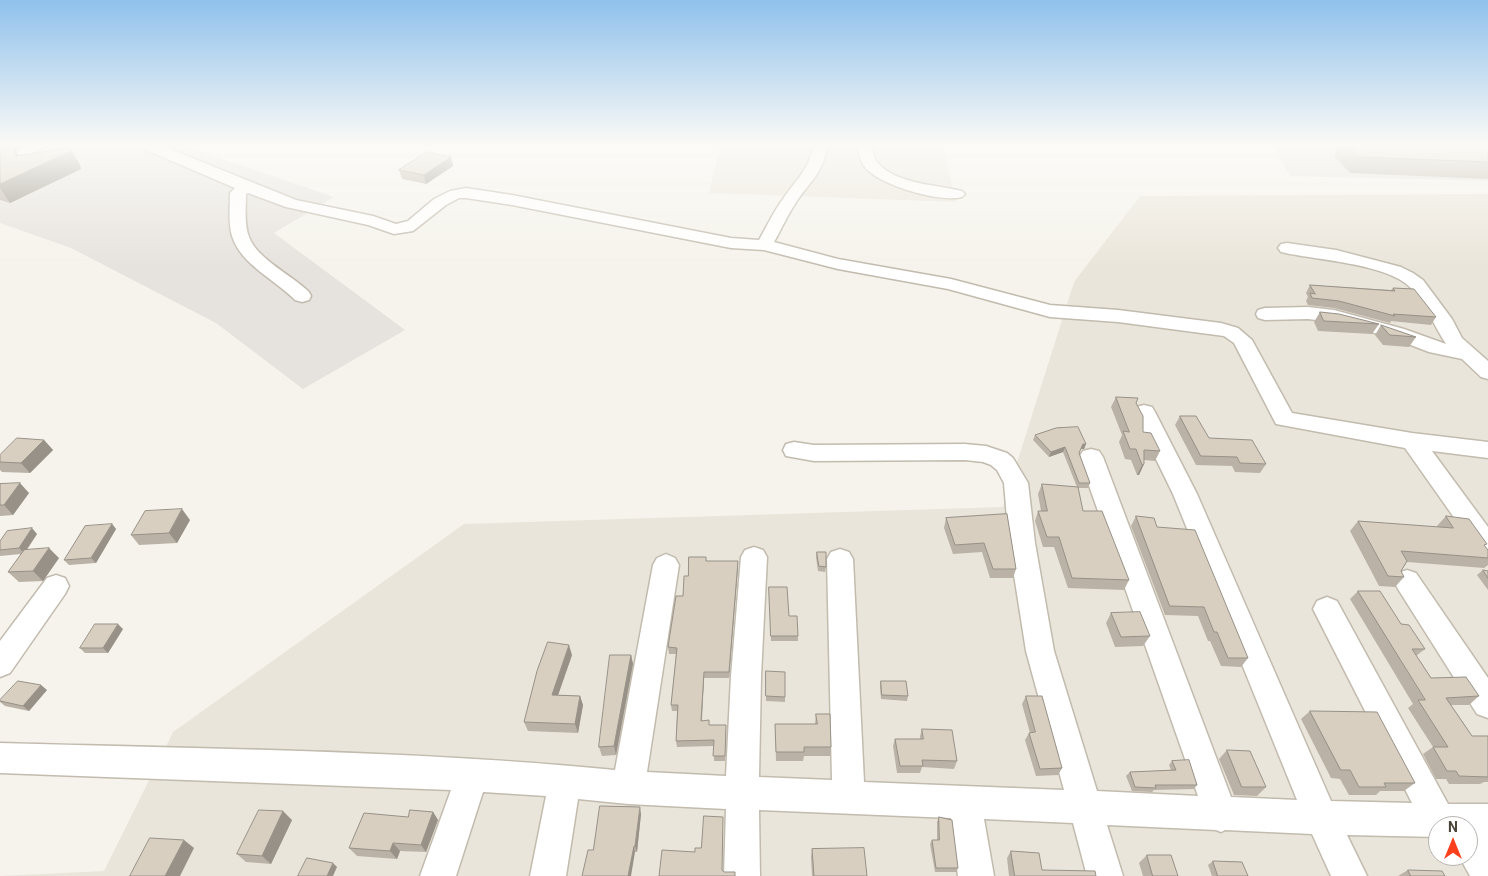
<!DOCTYPE html>
<html>
<head>
<meta charset="utf-8">
<style>
	body { margin:0 }
	#map { position:relative; width:1488px; height:876px; overflow:hidden; background:#f6f3ec; font-family:Roboto,sans-serif }
	canvas { display:block }
	.north { position:absolute; left:1428px; top:816px; width:50px; height:50px; box-sizing:border-box; background:#fff; border:1px solid #b7b4b0; border-radius:50%; rotate:0deg; font-size:14px; font-weight:700; line-height:20px; text-align:center; color:#4b4439 }
	.north::after { content:''; display:block; margin:auto; width:18px; height:22px; background:#fc3f1d; clip-path:polygon(50% 0,100% 100%,50% 72%,0 100%) }
</style>
</head>
<body>
<div id="map">
<canvas width="1488" height="876"></canvas>
<div class="north">N</div>
</div>
<script>
const c = document.querySelector('canvas').getContext('2d');
c.lineJoin = 'round';
function fill(path, color) { c.fillStyle = color; c.fill(path, 'evenodd'); }
function trace(path, color, width, dash) { c.strokeStyle = color; c.lineWidth = width; c.lineCap = dash ? 'butt' : 'round'; c.setLineDash(dash || []); c.stroke(path); }
const residential = new Path2D(`
	M720 145H943L956 202 709 193Z
	M1488 194V876H0L104 871 173 732 464 524 1003 507 1074 282 1140 196ZM1438 826H1468V856H1438Z`);
const industrial = new Path2D(`
	M0 145H182L334 197 274 233 405 330 303 389 216 323 71 248 0 223Z
	M1272 145H1488V181L1290 176Z`);
const minor = new Path2D(`
	M29 145H48L0 170V160Z
	M140 145H160L296 200 373 216 396 224 408 221 434 199 450 191 466 188 512 195 731 238 759 240C767 226 774 211 783 199 798 177 807 173 814 145H828C821 177 811 179 795 204 787 216 781 230 774 242L838 259 951 279 1050 305 1118 310 1221 323 1238 328 1252 340 1292 413 1412 433 1488 442V458L1432 451 1488 527V556L1479 553 1405 448 1276 424 1234 343 1224 336 1118 322 1050 317 948 289 838 269 764 250 731 248 512 205 466 198H459L446 205 413 231 394 234 368 225 286 207 248 193 246 194C246 208 244 224 249 237 257 259 292 275 309 292L311 296 309 300 302 302 295 300C276 280 241 265 232 236 228 223 230 207 230 193L235 188 142 148Z
	M856 145H870C873 151 874 159 878 163 895 184 938 185 962 191L965 194 962 197C940 203 879 185 865 167 860 161 859 152 856 145Z
	M1287 243 1336 250 1401 267 1413 273 1423 280 1452 319 1462 338 1488 361V379L1481 377 1462 359 1429 352 1390 337 1333 322 1308 319 1265 320 1258 318 1256 314 1258 310 1265 308 1308 307 1334 310 1404 329 1446 344C1434 326 1426 304 1411 288 1387 263 1314 260 1281 252L1278 248 1281 244Z
	M1144 405 1152 407 1155 412 1197 494 1331 801 1412 803 1313 609 1317 601 1327 597 1337 601 1448 804H1488V876H1470L1459 856H1468V826H1438V837L1347 835 1367 876H1331L1312 834 1225 830 1221 832 1216 830 1107 825 1123 876H1087L1073 823 984 819 994 876H958L951 818 759 810 760 876H724L726 809 628 804 578 799 566 876H530L546 796 483 792 456 876H420L451 790 0 773V743C205 749 411 750 615 770L653 565 657 558 666 554 675 558 679 565 647 772 726 776 731 676 741 557 745 550 754 547 763 550 767 557 761 676 759 777 832 780 827 559 831 552 840 549 849 552 853 559 864 782 1064 790 1026 651 1009 543 1004 483 997 470 991 465 983 462 965 460 814 461 786 456 783 450 786 444 794 442 814 445 965 444 986 446 1007 453 1013 458 1028 483 1035 543 1054 651 1097 791 1198 796 1079 457 1083 451 1091 449 1099 451 1103 457 1231 797 1297 800 1173 494 1133 412 1136 407Z
	M1407 570 1416 573 1488 678V718L1477 714 1398 589 1394 581 1398 573Z
	M56 575 65 578 69 586 65 594 10 673 0 677V641L47 578Z`);
const wall = new Path2D(`
	M0 145H24L15 150 19 156 70 148 80 165 81 169 10 203 0 200V153L7 150 0 149Z
	M1339 145H1479L1481 147H1483L1484 145H1488V179L1350 173 1334 156Z
	M451 157 453 166 426 184 402 179 399 170Z
	M1310 285 1391 290 1393 288 1436 317 1431 325 1391 321 1390 323 1334 308 1308 305 1306 301 1308 297 1306 293Z
	M1320 312 1379 324 1372 334 1318 331 1314 322Z
	M1381 325 1416 337 1409 347 1383 345 1375 335Z
	M1116 397 1136 403 1143 432 1160 451 1155 461 1144 460V464L1139 475H1137L1131 460 1125 459 1119 442 1122 435 1111 407Z
	M1180 416 1209 438 1266 464 1260 473 1235 472 1232 466 1196 465 1175 425Z
	M1035 435 1086 444 1084 449H1081L1079 453 1090 483 1088 488H1078L1083 511 1129 580 1124 590 1068 588 1054 547H1043L1035 521 1038 511H1041L1038 494 1042 484 1077 487 1063 452 1049 457 1033 440Z
	M44 440 53 450 30 473 2 472 0 470V455Z
	M0 484 29 493 13 515 0 516Z
	M1007 514 1016 569 1013 578H990L982 552 953 554 944 528 946 518Z
	M1136 516 1157 527 1248 658 1241 667 1221 666 1210 641H1208L1198 616 1165 615 1131 526Z
	M1446 516 1485 546 1488 550V565L1484 568 1407 562 1401 571 1404 577 1395 587 1379 586 1350 531 1358 521 1437 527V526Z
	M190 520 177 543 139 545 131 535Z
	M112 524 116 529 96 563 69 565 64 560Z
	M37 534 27 550 59 558 43 581 19 582 8 572 21 554 0 556V541Z
	M817 552 826 567 825 572 818 571 816 557Z
	M706 561H738L729 678H704L702 721 709 725 726 731 725 761H714V746L677 747 676 741 677 711H672L671 705 676 654H669L668 647 688 576Z
	M1483 570 1488 571V590L1477 575Z
	M1358 591 1401 624 1425 649 1416 656 1431 678 1479 696 1469 705H1451L1472 736H1488V782H1484L1480 784H1449L1446 779H1436L1423 754 1433 747 1408 708 1413 704 1350 599Z
	M769 592 789 616 798 636V641H771Z
	M1111 613 1150 636 1143 646 1115 647 1106 623Z
	M123 629 108 653H85L80 648Z
	M572 655 558 695 580 696 583 705 578 733 528 731 524 722Z
	M631 655 633 664 616 755 602 756 599 747Z
	M766 671 785 697V702L766 701Z
	M881 681 908 696 907 701 881 699 880 686Z
	M47 690 29 711 5 706 0 702V700Z
	M1026 696 1062 768 1058 775 1036 776 1025 740 1029 733H1030L1022 704Z
	M1310 711 1415 783 1404 791H1380L1376 795H1349L1340 779 1331 778 1301 719Z
	M816 714 831 747 830 756H804L803 761H776L775 724H815Z
	M922 729 957 761 954 769 922 767 920 773H897L893 746 895 739H920V736Z
	M1227 750 1266 787 1257 796 1234 795 1219 759Z
	M1172 761 1197 785 1194 789 1154 790 1152 792 1132 791 1126 776 1130 772 1171 770 1169 765Z
	M433 812 438 820 426 852 400 851 397 859 357 856 349 848 408 817Z
	M641 814 637 852 593 850Z
	M939 817 958 868 956 872H935L930 844 932 840H937V822Z
	M292 820 271 864 246 862 237 854Z
	M812 849 867 876H812L811 857Z
	M1011 851 1042 870 1096 876H1009L1007 858Z
	M1147 855 1178 876H1143L1139 863Z
	M1213 861 1248 876H1212L1208 865Z
	M1408 870 1445 876H1398Z`);
const shadedWall = new Path2D(`
	M11 145H24L15 150 25 164 70 148 80 165 81 169 10 203 0 188V184L16 156Z
	M451 157 453 166 426 184 424 175Z
	M44 440 53 450 30 473 21 463Z
	M1083 444H1086L1084 449H1081Z
	M1065 447 1063 452 1049 457 1051 452Z
	M1144 464 1139 475H1137L1142 465Z
	M20 483 29 493 13 515 4 505Z
	M182 509 190 520 177 543 169 533Z
	M112 524 116 529 96 563 91 558Z
	M32 528 37 534 24 553 19 548Z
	M49 548 59 558 43 581 33 571Z
	M738 561V567L729 678V672Z
	M118 624 123 629 108 653 103 648Z
	M569 645 572 655 555 704 552 695Z
	M631 655 633 664 616 755 614 746Z
	M704 672V678L701 727V721Z
	M41 685 47 690 29 711 23 706Z
	M580 696 583 705 578 733 575 724Z
	M640 807 641 814 637 852 635 846Z
	M283 811 292 820 271 864 262 856Z
	M433 812 438 820 426 852 421 845Z
	M184 840 194 848 180 876H165Z
	M393 843 400 851 397 859 390 851Z
	M634 846 635 852 631 876H628Z
	M333 863 337 867 333 876H327Z`);
const building = new Path2D(`
	M1347 145H1479L1481 147H1488V162L1359 157Z
	M14 147 16 156 70 148 71 151 0 184V153Z
	M427 152 451 157 424 175 399 170Z
	M1310 285 1395 291 1393 288 1414 289 1436 317 1393 314 1395 316 1339 301 1312 298 1310 293 1315 294Z
	M1320 312 1339 314 1379 324 1324 321Z
	M1381 325 1416 337 1390 335Z
	M1116 397 1138 398 1136 403 1143 416V432L1151 433 1160 451 1144 450V464L1142 465 1136 449H1130L1123 431 1129 432Z
	M1180 416H1196L1209 438 1252 440 1266 464 1240 463 1237 457 1201 456Z
	M1078 427 1086 444H1083L1079 453 1090 483H1079L1065 447 1051 452 1035 435 1056 428Z
	M17 438 44 440 21 463 0 462V455Z
	M20 483 4 505H0V484Z
	M1042 484 1078 487 1083 511H1102L1129 580 1072 578 1059 537H1047L1038 511H1047Z
	M182 509 169 533 131 535 145 511Z
	M1007 514 1016 569H993L984 543 955 545 946 518Z
	M1136 516 1154 518 1157 527 1195 530 1248 658H1228L1217 632H1214L1204 607 1170 606Z
	M1446 516 1469 519 1487 544 1484 545 1488 550V558L1401 551 1407 561 1401 571 1404 577 1388 576 1358 521 1453 528Z
	M112 524 91 558 64 560 85 526Z
	M32 528 19 548 0 550V541L7 531Z
	M49 548 33 571 8 572 24 550Z
	M817 552H826V567L819 566Z
	M689 557H706V561H738L729 672H704L701 721 709 720V725H726L725 756H713L714 740 676 741 678 705H671L677 648 668 647 676 596H683L684 576H688Z
	M1483 570 1488 571V578Z
	M769 587H787L789 616H797L798 636H771Z
	M1358 591H1380L1401 624 1409 625 1425 649H1412L1431 678 1466 677 1479 696 1446 698 1472 736H1488V777L1459 776 1456 771H1447L1433 747H1448L1418 700H1425Z
	M1140 612 1150 636 1121 637 1111 613Z
	M95 624H118L103 648H80Z
	M548 642 569 645 552 695 580 696 575 724 524 722 537 671Z
	M610 655H631L614 746 599 747Z
	M766 671 785 672V697L766 696Z
	M18 681 41 685 23 706 0 701V700Z
	M881 681H906L908 696 882 695Z
	M1026 696H1042L1062 768 1040 769 1029 733 1035 732Z
	M1310 711 1377 712 1415 783H1384L1386 787H1359L1350 770H1341Z
	M816 714H830L831 747H804V752H776L775 724H817Z
	M922 729 952 730 957 761 922 760 923 766H900L895 739H923Z
	M1227 750 1250 751 1266 787H1242Z
	M1189 760 1197 785H1155L1156 788 1135 787 1130 772 1176 770 1172 761Z
	M600 806 640 807 635 846H634L628 876H582L588 850H593Z
	M259 810 283 811 262 856 237 854Z
	M410 810 433 812 421 845 393 843 390 851 349 848 364 813 408 817Z
	M704 816 723 817 722 870 724 872H735V876H659L662 850 695 852V848H701Z
	M939 817 952 820 958 868H936L932 840H939Z
	M150 838 184 840 165 876H130Z
	M864 848 867 876H814L812 849Z
	M1011 851 1039 853 1042 870 1095 871 1096 876H1015Z
	M1147 855H1171L1178 876H1153Z
	M307 858 333 863 327 876H298Z
	M1213 861 1242 862 1248 876H1218Z
	M1408 870 1442 871 1445 876H1411Z`);
fill(residential, '#eae5da');
fill(industrial, '#e6e2dd');
trace(minor, '#c2bbae', 3);
fill(minor, '#fff');
fill(wall, '#bab2a6');
fill(shadedWall, '#979187');
fill(building, '#d8cfc1');
trace(building, '#979187', 1);
const sky = c.createLinearGradient(0, 0, 0, 268);
sky.addColorStop(0, '#8fc1ec');
sky.addColorStop(0.54, '#fbfaf6');
sky.addColorStop(1, '#fbfaf600');
c.fillStyle = sky;
c.fillRect(0, 0, 1488, 268);
</script>
</body>
</html>
